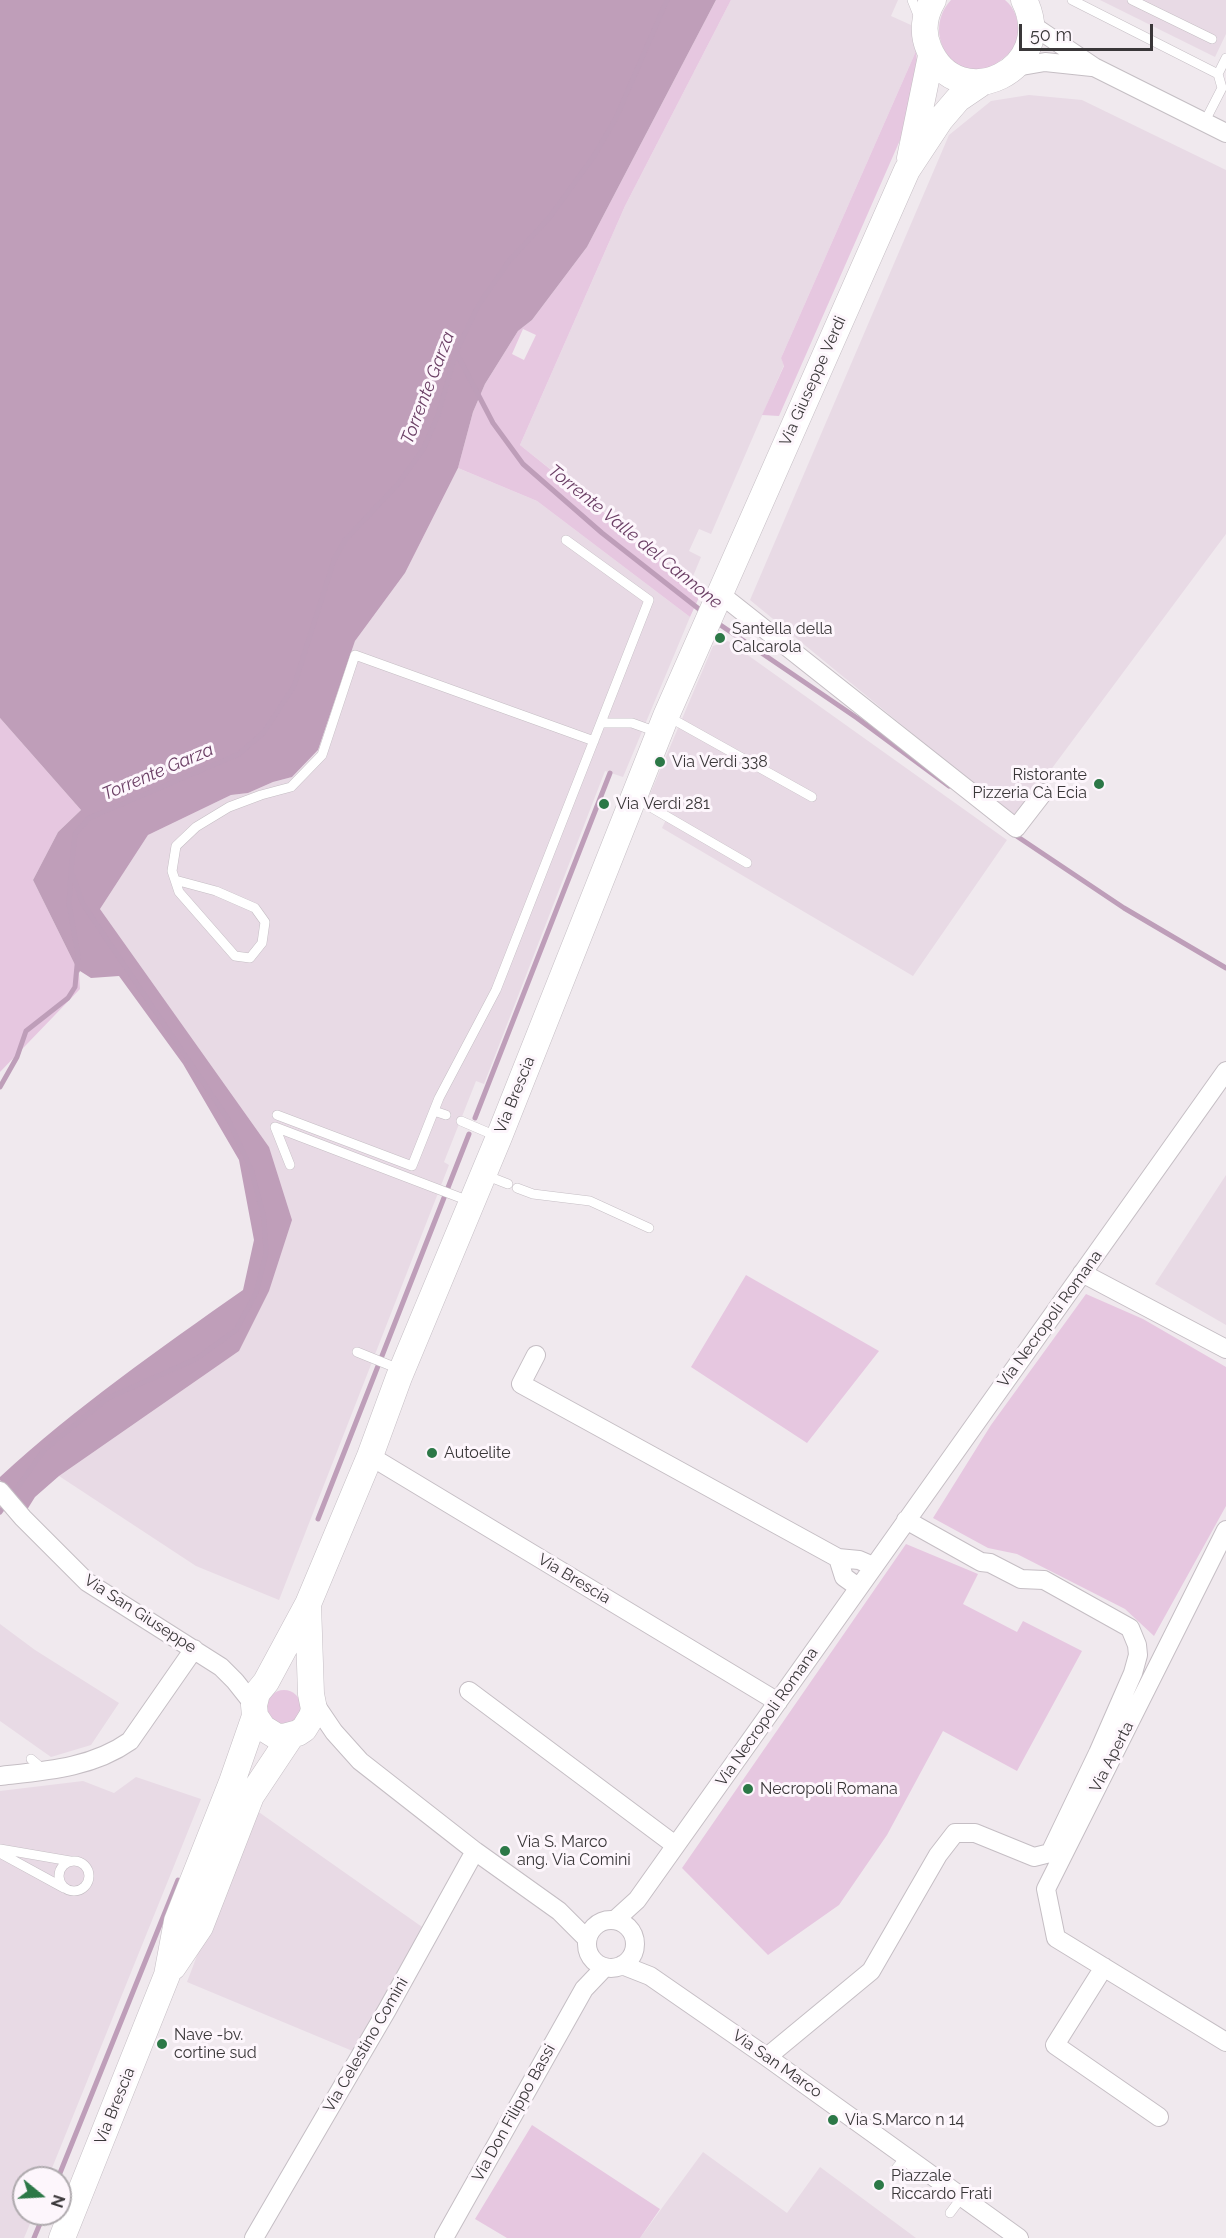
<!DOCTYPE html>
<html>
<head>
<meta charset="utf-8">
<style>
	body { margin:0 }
	#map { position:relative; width:1226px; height:2238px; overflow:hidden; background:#f0e9ee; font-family:Raleway,sans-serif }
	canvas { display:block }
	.north { position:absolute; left:12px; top:2166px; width:60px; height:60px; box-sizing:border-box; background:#fdf6fc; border:2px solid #afaaae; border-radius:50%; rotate:108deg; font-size:16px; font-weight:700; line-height:24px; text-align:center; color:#3a3739 }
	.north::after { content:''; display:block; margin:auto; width:21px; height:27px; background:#2c7847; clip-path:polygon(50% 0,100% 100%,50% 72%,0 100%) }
	.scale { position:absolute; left:1019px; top:24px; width:134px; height:27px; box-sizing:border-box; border:3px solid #3a3739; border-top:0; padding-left:8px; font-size:18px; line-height:21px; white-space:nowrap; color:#3a3739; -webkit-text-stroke:4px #fdf6fc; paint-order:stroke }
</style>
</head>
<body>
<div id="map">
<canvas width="1226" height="2238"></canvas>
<div class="north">N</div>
<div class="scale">50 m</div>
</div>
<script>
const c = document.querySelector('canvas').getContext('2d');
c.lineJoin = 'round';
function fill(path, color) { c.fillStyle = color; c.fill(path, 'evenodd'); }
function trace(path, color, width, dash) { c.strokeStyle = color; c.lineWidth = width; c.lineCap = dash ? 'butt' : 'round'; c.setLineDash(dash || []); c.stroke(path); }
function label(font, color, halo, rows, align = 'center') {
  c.font = font + ' Raleway,sans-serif'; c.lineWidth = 6; c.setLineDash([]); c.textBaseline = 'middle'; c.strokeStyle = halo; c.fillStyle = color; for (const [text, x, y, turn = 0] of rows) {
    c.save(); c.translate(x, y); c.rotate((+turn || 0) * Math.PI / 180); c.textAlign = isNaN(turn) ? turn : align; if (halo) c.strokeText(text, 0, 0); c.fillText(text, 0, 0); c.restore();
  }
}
const built = new Path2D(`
	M731 0H898L891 16 911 25 916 51 781 358 784 365 711 534 699 529 689 551 701 557 691 581 520 445 625 206Z
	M1100 0H1226V34L1215 57Z
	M1029 95 1082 100 1226 170V534L1015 818 750 600 949 135 991 101Z
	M458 468 537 501 690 617 623 777 605 771 484 1084 476 1081 444 1162 449 1165 279 1600 196 1566 59 1476 239 1351 269 1147 100 909 148 835 231 795 248 793 273 782 292 777 318 751 355 641 405 573Z
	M728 641 1007 840 913 976 662 828 670 811 650 794 713 646Z
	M1226 1175V1325L1155 1284Z
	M0 1624 35 1650 119 1703 91 1745 51 1757 0 1721Z
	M136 1777 201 1799 48 2178H24V2214H34L24 2238H0V1791L83 1781 114 1793Z
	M253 1808 425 1929 355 2052 187 1982Z
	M703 2152 787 2213 820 2167 916 2238H640Z`);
const green = new Path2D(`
	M716 0H731L625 206 520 445 702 591 690 617 537 501 458 468 473 412 485 384 518 331 532 320 587 247ZM523 329 536 335 524 360 512 354Z
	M951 0H1005C1015 8 1019 21 1018 33 1017 46 1011 53 1001 60 998 62 994 67 990 68 953 83 921 32 951 0Z
	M916 51 918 74 904 131 779 416 762 415 784 366 781 358Z
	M0 718 81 810 58 832 33 880 79 973 80 989 0 1072Z
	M746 1275 879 1351 807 1443 691 1367Z
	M1086 1294 1143 1319 1226 1367V1506L1154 1636 1125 1609 1017 1554 988 1548 933 1518 991 1425Z
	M906 1544 978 1574 963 1604 1017 1632 1023 1621 1082 1651 1017 1771 943 1731 887 1835 839 1905 768 1955 682 1868Z
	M267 1707a17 17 0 1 1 34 0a17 17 0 1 1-34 0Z
	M532 2125 660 2209 640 2238H507L475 2219Z`);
const forest = new Path2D(`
	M0 0H716L587 247 532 320 518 331 485 384 473 412 458 468 405 573 355 641 318 750 292 777 273 782 248 793 231 795 148 835 100 909 269 1147 292 1220 269 1291 239 1351 59 1476 35 1497 25 1513 0 1480V1477C76 1407 159 1349 243 1290L254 1240 239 1160 183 1064 119 976 91 978 80 971 79 973 33 880 58 832 81 810 0 718Z`);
const stream = new Path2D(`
	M456 352 493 423 523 464 602 533 704 613
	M716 622 857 718 949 786
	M1012 833 1124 908 1226 968
	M0 1087 17 1057 26 1031 68 998 75 987 78 955 69 904 71 872
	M475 1118 610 773
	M0 1512 44 1450 108 1398 196 1359 236 1330 256 1293 266 1253 264 1218 251 1169 228 1119 83 904 71 870 75 834 89 818 239 754 264 732 294 686 334 560 345 540 398 484 424 448 438 415 456 352 478 306 509 261 549 218 594 156 616 118 667 0
	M318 1519 469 1134
	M58 2178 178 1880
	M34 2238 44 2214`);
const service = new Path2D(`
	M912 0 920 20
	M1072 0 1218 74
	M1132 0 1212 39
	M1204 123 1222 88 1218 74 1226 58
	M667 716 812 797
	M602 723H632L657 732
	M635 798 747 863
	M175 880 216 891 255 908 265 922 262 943 250 958 235 956 179 892 172 871 176 846 196 827 229 807 261 795 291 787 322 755 355 655 594 741
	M434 1111 446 1115
	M277 1115 412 1166 439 1098 496 990 649 600 566 540
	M461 1121 496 1136
	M290 1165 275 1127 469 1201
	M485 1175 508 1184
	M517 1188 533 1194 590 1201 649 1228
	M357 1352 399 1369
	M31 1759 44 1770
	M0 1849 70 1861
	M0 1853 64 1888
	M59 1876a15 15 0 1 1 30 0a15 15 0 1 1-30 0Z
	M894 2171 906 2156
	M950 2213 962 2197`);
const minor = new Path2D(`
	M1032 25 1094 67 1226 133
	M1016 67 1045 62 1092 67
	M719 593 1016 828 1043 793
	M1082 1273 1226 1349
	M536 1355 521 1384 838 1558 859 1560 873 1566
	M370 1456 778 1702
	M0 1491 23 1518 87 1582 221 1667 235 1681 254 1705
	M1226 1530 1046 1889 1056 1938 1226 2042
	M838 1558 844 1577 858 1587
	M469 1691 675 1845
	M313 1701 334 1732 360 1761 475 1851 559 1911 587 1939
	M0 1776C45 1771 92 1768 130 1741L194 1649
	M587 1944a24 24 0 1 1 48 0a24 24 0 1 1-48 0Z
	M615 1920 637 1900 1226 1071
	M622 1965 650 1976 767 2057 1019 2238
	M1104 1967 1055 2045 1159 2117
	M767 2057 871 1971 938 1855 955 1833H975L1034 1857 1050 1853 1098 1753 1133 1673 1138 1655 1137 1645 1130 1628 1044 1580 1021 1579 990 1563 981 1562 906 1520
	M254 2238 387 2010 475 1851
	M444 2238 584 1989 605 1967`);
const secondary = new Path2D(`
	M933 0C924 15 922 33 929 49 958 117 1059 70 1024 0
	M910 158 931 56
	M308 1604 311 1694 314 1709 312 1716 304 1729 298 1733 283 1737 276 1736 263 1728 255 1716 254 1705 257 1693 266 1682 308 1604 370 1456 399 1377 499 1137 666 716 907 170 940 120 958 99 983 82
	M173 1967 200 1927 251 1796 291 1736
	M62 2238 167 1975 177 1921 232 1782 255 1716`);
const markers = [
	[720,638,6,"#2c7847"],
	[660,762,6,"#2c7847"],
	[1099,784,6,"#2c7847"],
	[604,804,6,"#2c7847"],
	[432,1453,6,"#2c7847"],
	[748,1789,6,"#2c7847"],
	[505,1851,6,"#2c7847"],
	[162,2044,6,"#2c7847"],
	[833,2120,6,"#2c7847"],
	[879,2185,6,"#2c7847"]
];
const streetNames = [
	["Via Giuseppe Verdi",813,381,-66],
	["Via Brescia",515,1095,-68],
	["Via Necropoli Romana",1050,1319,-54],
	["Via Brescia",574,1579,31],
	["Via San Giuseppe",140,1614,33],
	["Via Necropoli Romana",767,1717,-55],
	["Via Aperta",1112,1757,-63],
	["Via Celestino Comini",366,2045,-60],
	["Via San Marco",777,2064,35],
	["Via Brescia",115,2106,-68],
	["Via Don Filippo Bassi",514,2113,-61]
];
const poiNames = [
	["Santella della",732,629],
	["Calcarola",732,647],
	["Via Verdi 338",672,762],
	["Ristorante",1087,775,"right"],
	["Pizzeria Cà Ecia",1087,793,"right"],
	["Via Verdi 281",616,804],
	["Autoelite",444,1453],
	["Necropoli Romana",760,1789],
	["Via S. Marco",517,1842],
	["ang. Via Comini",517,1860],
	["Nave -bv.",174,2035],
	["cortine sud",174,2053],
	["Via S.Marco n 14",845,2120],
	["Piazzale",891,2176],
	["Riccardo Frati",891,2194]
];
const waterNames = [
	["Torrente Garza",428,388,-69],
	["Torrente Valle del Cannone",635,537,39],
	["Torrente Garza",158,772,-23]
];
fill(built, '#e8dae5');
fill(green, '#e6c7e0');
fill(forest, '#bf9eb9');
trace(stream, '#be9eb9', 5);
trace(service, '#c5bec4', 10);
trace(minor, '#c5bec4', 20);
trace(secondary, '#c5bec4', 27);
trace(service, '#fff', 9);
trace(minor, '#fff', 18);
trace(secondary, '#fff', 26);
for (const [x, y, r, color] of markers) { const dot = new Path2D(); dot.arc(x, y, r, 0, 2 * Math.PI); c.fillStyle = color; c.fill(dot); trace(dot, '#fdf6fc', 2); }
label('16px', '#3a3739', '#fdf6fc', streetNames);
label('16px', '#3a3739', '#fdf6fc', poiNames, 'left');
label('italic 18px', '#6a3e64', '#fdf6fc', waterNames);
</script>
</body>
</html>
